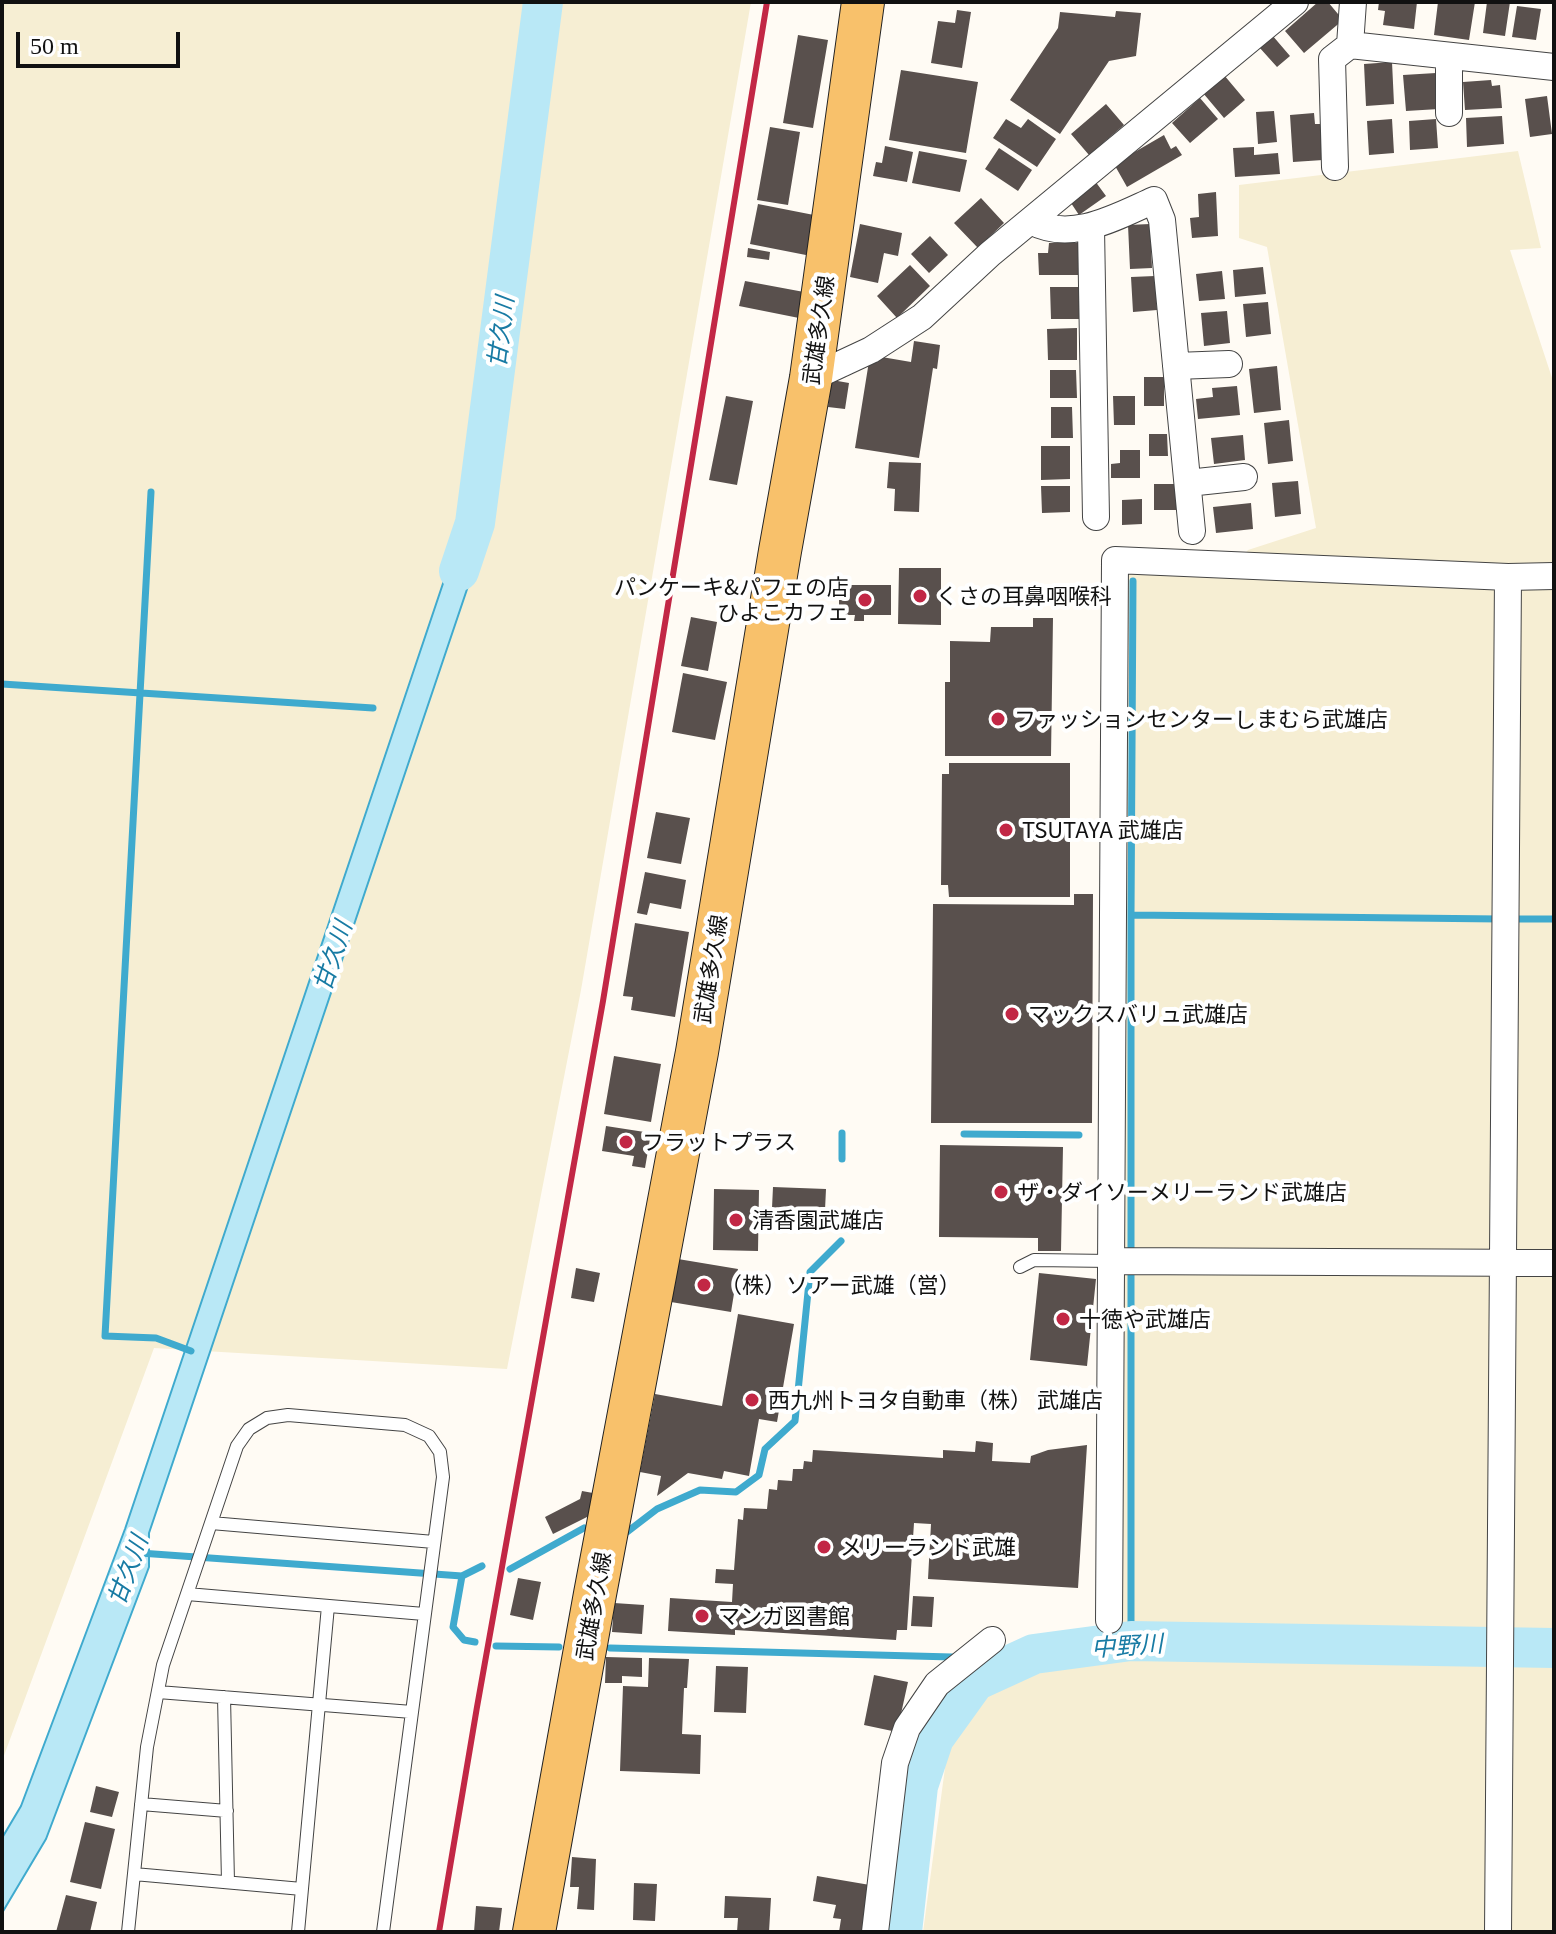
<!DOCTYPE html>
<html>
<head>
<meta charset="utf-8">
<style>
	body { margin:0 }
	#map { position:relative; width:1556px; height:1934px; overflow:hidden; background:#fffbf4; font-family:Georgia,serif }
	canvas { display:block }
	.frame { position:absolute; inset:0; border:4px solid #111; pointer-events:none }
	.scale { position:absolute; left:16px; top:32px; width:164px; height:36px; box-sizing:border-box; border:4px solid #111; border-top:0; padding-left:10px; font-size:24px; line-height:28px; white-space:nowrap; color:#111; -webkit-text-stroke:6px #fff; paint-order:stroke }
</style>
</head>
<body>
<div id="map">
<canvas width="1556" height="1934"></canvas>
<div class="frame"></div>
<div class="scale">50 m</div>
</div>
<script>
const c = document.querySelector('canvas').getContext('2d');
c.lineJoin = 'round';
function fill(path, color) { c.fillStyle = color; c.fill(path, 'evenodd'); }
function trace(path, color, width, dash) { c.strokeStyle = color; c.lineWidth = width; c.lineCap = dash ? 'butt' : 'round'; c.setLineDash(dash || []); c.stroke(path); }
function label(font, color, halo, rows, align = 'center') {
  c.font = font + ' Georgia,"Noto Sans JP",serif'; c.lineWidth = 8; c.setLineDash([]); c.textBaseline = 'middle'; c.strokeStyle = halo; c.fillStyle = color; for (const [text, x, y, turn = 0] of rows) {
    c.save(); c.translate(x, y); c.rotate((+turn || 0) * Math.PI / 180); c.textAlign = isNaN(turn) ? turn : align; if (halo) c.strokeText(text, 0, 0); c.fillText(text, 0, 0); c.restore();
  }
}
const farmland = new Path2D(`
	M2 2H751L581 990 507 1369 154 1348 2 1761Z
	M1518 151 1541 248 1510 250 1554 384V1932H923L947 1753 986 1696 1041 1661 1118 1655 1122 570 1230 571 1248 550 1316 528 1267 247 1239 238V185Z`);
const water = new Path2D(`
	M465 518 490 521 149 1533V1567L46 1839 2 1913V1838L21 1806 125 1529Z`);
const stream = new Path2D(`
	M151 492 105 1336 156 1338 191 1351
	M2 684 373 708
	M1131 915 1133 581
	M1512 919H1554
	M964 1134 1079 1135
	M842 1159V1133
	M1131 1254V915L1500 919
	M627 1532 657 1509 700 1490 736 1492 759 1475 765 1449 795 1421 810 1272 841 1241
	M140 1553 462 1576 453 1627 464 1640 475 1642
	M510 1569 584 1528
	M462 1576 482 1566
	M1131 1641V1267
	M496 1646 559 1647
	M610 1648 952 1657`);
const river = new Path2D(`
	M459 571 475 523 543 2
	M902 1932 918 1786 934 1738 975 1681 1034 1654 1131 1641 1554 1648`);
const building = new Path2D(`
	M1318 2H1328L1343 20 1304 53 1285 31Z
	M1379 2H1417L1414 29 1383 25 1385 11 1378 10Z
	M1438 2H1475L1469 40 1434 35Z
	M1487 2H1510L1505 36 1483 33Z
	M1517 6 1541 9 1536 40 1512 37Z
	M957 10 971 12 962 68 931 63 938 21 955 23Z
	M1116 11 1141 13 1136 56 1109 61 1060 134 1010 100 1058 28 1060 12 1115 17Z
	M798 35 828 40 813 128 783 123Z
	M1272 35 1290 56 1277 67 1259 47Z
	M1392 62 1394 104 1366 106 1364 64Z
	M901 70 978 82 966 153 889 140Z
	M1436 73 1439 109 1406 111 1403 75Z
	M1224 75 1245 100 1224 118 1203 93Z
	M1491 80 1492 86 1500 85 1502 108 1465 110 1463 82Z
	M1547 96 1552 134 1530 137 1525 99Z
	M1200 98 1218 119 1190 143 1172 123Z
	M1106 104 1124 125 1089 155 1071 134Z
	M1274 111 1277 142 1258 144 1256 112Z
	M1314 113 1315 124H1321L1323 160 1293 162 1290 115Z
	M1502 116 1504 144 1467 147 1466 118Z
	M1006 119 1021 128 1028 119 1056 139 1037 167 993 138Z
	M1392 119 1394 153 1369 155 1367 121Z
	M1436 119 1438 148 1410 150 1409 121Z
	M770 127 800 132 788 205 757 200Z
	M1164 135 1171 149 1176 146 1182 155 1127 187 1114 164Z
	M885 146 913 152 907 182 873 176 876 162 882 163Z
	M1254 147V155L1278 153 1280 174 1235 177 1233 148Z
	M999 148 1032 170 1018 191 985 169Z
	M919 151 967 160 960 192 912 183Z
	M1095 181 1106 196 1079 215 1069 200Z
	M1216 192 1218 236 1192 238 1190 218 1199 217 1198 194Z
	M981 198 1004 223 978 248 954 223Z
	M758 204 819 216 811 256 750 244Z
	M860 224 902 233 898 256 884 253 878 283 850 277Z
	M1150 224 1152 268 1130 269 1128 225Z
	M930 236 948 255 929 273 911 254Z
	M1049 243H1078V275H1039L1038 253H1048Z
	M748 248 770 252 769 260 747 257Z
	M910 265 930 286 897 318 877 296Z
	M1263 267 1266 294 1235 297 1233 270Z
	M1222 271 1225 299 1199 301 1196 274Z
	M1155 276 1157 310 1133 312 1131 277Z
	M745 281 804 292 799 318 739 306Z
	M1050 287H1079V319H1051Z
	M1268 302 1271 334 1246 337 1243 304Z
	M1227 311 1230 343 1204 346 1201 313Z
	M1077 328V360H1048L1047 329Z
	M914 341 940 345 937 369 933 368 919 458 855 448 870 355 911 362Z
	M1277 366 1281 410 1254 413 1249 369Z
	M1050 370H1076L1077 398H1050Z
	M1144 377H1164V406H1144Z
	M832 380 849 383 845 409 828 407Z
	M1237 386 1240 415 1198 419 1196 399 1213 397 1212 388Z
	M726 396 753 401 737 485 709 480Z
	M1113 396H1135V425H1114Z
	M1051 407H1072L1073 438H1051Z
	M1289 420 1293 461 1268 464 1264 423Z
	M1149 434H1167L1168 456H1149Z
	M1243 435 1245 460 1214 464 1211 438Z
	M1041 446H1070V479L1041 480Z
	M1120 450H1140V478H1111V464L1120 463Z
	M889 462 921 463 919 512 894 511 895 489 887 488Z
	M1298 481 1301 514 1275 517 1272 483Z
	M1154 484H1176L1177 510H1154Z
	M1041 486H1070V512L1042 513Z
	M1142 499V524L1122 525V500Z
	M1251 503 1253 529 1216 533 1213 507Z
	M899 568H941V625L898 624Z
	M839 585H891V615H864V621H854L855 615H839Z
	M691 617 717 622 708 671 681 666Z
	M1033 618H1053L1051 756H945V682H950V641L990 642 991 627H1033Z
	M683 673 727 682 715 740 672 732Z
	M949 763H1070V897H949L948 885H941L942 774H949Z
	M656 812 690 818 681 864 647 858Z
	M645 872 686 880 681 909 650 903 647 915 637 913Z
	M1074 894H1093L1092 1123H931L933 904 1074 905Z
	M635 923 689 932 675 1017 631 1010 633 997 623 996Z
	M614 1056 661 1064 651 1122 604 1114Z
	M606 1126 651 1133 645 1168 632 1166 634 1156 602 1151Z
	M940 1145 1063 1147 1061 1251H1038V1238L939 1237Z
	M773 1187 826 1189 824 1231 771 1229Z
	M714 1189 759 1190 758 1251 713 1250Z
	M678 1259 738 1269 731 1312 671 1302Z
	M576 1268 600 1273 594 1302 571 1298Z
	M1039 1273 1096 1279 1087 1366 1030 1360Z
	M738 1314 794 1324 777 1422 759 1419 749 1476 724 1471 722 1479 688 1473 657 1496 661 1476 640 1472 655 1394 722 1406Z
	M976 1441 993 1443 992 1461 1030 1463 1031 1456 1048 1450 1087 1445 1078 1588 928 1579 931 1524 914 1523 907 1630H897L896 1640 735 1630V1635L668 1631 670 1598 732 1602 733 1584 715 1583 716 1569 734 1570 738 1519 743 1520 744 1508 767 1509 769 1489 777 1490 778 1480 792 1481 793 1469H803L804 1461 812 1462 813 1450 943 1458V1450L975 1452Z
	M582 1491 593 1493 589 1516 553 1534 545 1517 580 1499Z
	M518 1578 541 1582 533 1620 510 1615Z
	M913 1596 934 1597 932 1627 911 1626Z
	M614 1603 644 1605 642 1634 612 1632Z
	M606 1657 642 1658V1677L622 1676V1683H605Z
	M649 1658 689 1659 687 1688H684L682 1734 701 1735 700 1774 620 1771 623 1686 648 1687Z
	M716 1666 748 1667 746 1713 714 1712Z
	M874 1675 908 1682 897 1732 864 1725Z
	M96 1786 119 1792 112 1817 90 1812Z
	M85 1822 115 1829 101 1889 70 1882Z
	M572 1857 596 1859 594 1910 577 1909 579 1887H570Z
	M817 1876 870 1885 862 1932H839L841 1919 833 1918 836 1905 813 1901Z
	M634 1883 657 1884 655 1921 633 1920Z
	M66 1895 97 1902 90 1932H56Z
	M725 1896 771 1898 769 1932H737L738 1918H724Z
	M476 1906 502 1908 499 1932H474Z`);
const service = new Path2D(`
	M1020 1267 1034 1260 1111 1261
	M211 1523 434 1542
	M187 1594 424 1614
	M158 1692 412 1712
	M224 1697 228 1882
	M141 1804 227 1811
	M134 1874 302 1889
	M128 1932 147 1747 163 1665 237 1446 249 1429 267 1418 288 1415 405 1425 429 1436 440 1452 443 1477 383 1932
	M298 1932 328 1606`);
const minor = new Path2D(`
	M1353 2 1350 45 1554 67
	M1449 56V113
	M1335 167 1332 59 1350 45
	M1031 221C1071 243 1116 217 1154 200L1162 220 1192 531
	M1091 228 1096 517
	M1176 366 1229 364
	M811 378 871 350 922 317 990 254 1295 2
	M1188 483 1244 477
	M1112 1261 1554 1263
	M1109 1620 1115 560 1508 577 1554 576
	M875 1932 895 1763 907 1728 937 1684 992 1640
	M1498 1932 1508 577`);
const primary = new Path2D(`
	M534 1932 595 1594 697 1052 780 551 811 378 863 2`);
const rail = new Path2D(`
	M439 1932 477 1707 603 1001 767 2`);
const markers = [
	[920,596,8,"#c22745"],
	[865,600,8,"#c22745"],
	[998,719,8,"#c22745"],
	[1006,830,8,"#c22745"],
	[1012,1014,8,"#c22745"],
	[626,1142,8,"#c22745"],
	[1001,1192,8,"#c22745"],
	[736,1220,8,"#c22745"],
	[704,1285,8,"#c22745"],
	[1063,1319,8,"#c22745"],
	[752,1400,8,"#c22745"],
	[824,1547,8,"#c22745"],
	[702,1616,8,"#c22745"]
];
const streetNames = [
	["武雄多久線",818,330,-82],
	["武雄多久線",710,969,-81],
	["武雄多久線",593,1606,-80]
];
const poiNames = [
	["パンケーキ&パフェの店",849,587,"right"],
	["ひよこカフェ",849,612,"right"],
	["くさの耳鼻咽喉科",936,596],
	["ファッションセンターしまむら武雄店",1014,719],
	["TSUTAYA 武雄店",1022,830],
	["マックスバリュ武雄店",1028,1014],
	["フラットプラス",642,1142],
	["ザ・ダイソーメリーランド武雄店",1017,1192],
	["清香園武雄店",752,1220],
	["（株）ソアー武雄（営）",720,1285],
	["十徳や武雄店",1079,1319],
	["西九州トヨタ自動車（株） 武雄店",768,1400],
	["メリーランド武雄",840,1547],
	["マンガ図書館",718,1616]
];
const waterNames = [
	["甘久川",500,332,-83],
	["甘久川",332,956,-72],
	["甘久川",127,1570,-70],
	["中野川",1127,1645,-4]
];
fill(farmland, '#f6eed3');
fill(water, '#b9e8f6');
trace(water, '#3faace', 2);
trace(stream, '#3faace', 7);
trace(river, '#b9e8f6', 40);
fill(building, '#59504d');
trace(service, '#444', 14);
trace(minor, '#444', 28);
trace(primary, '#222', 44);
trace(service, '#fff', 12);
trace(minor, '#fff', 26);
trace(primary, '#f8c16b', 42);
trace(rail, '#c22745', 6);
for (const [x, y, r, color] of markers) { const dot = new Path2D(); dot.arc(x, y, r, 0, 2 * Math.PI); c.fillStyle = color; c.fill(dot); trace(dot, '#fff', 3); }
label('22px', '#111', '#fff', streetNames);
label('22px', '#111', '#fff', poiNames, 'left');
label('italic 24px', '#187ba4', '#fff', waterNames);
</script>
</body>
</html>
